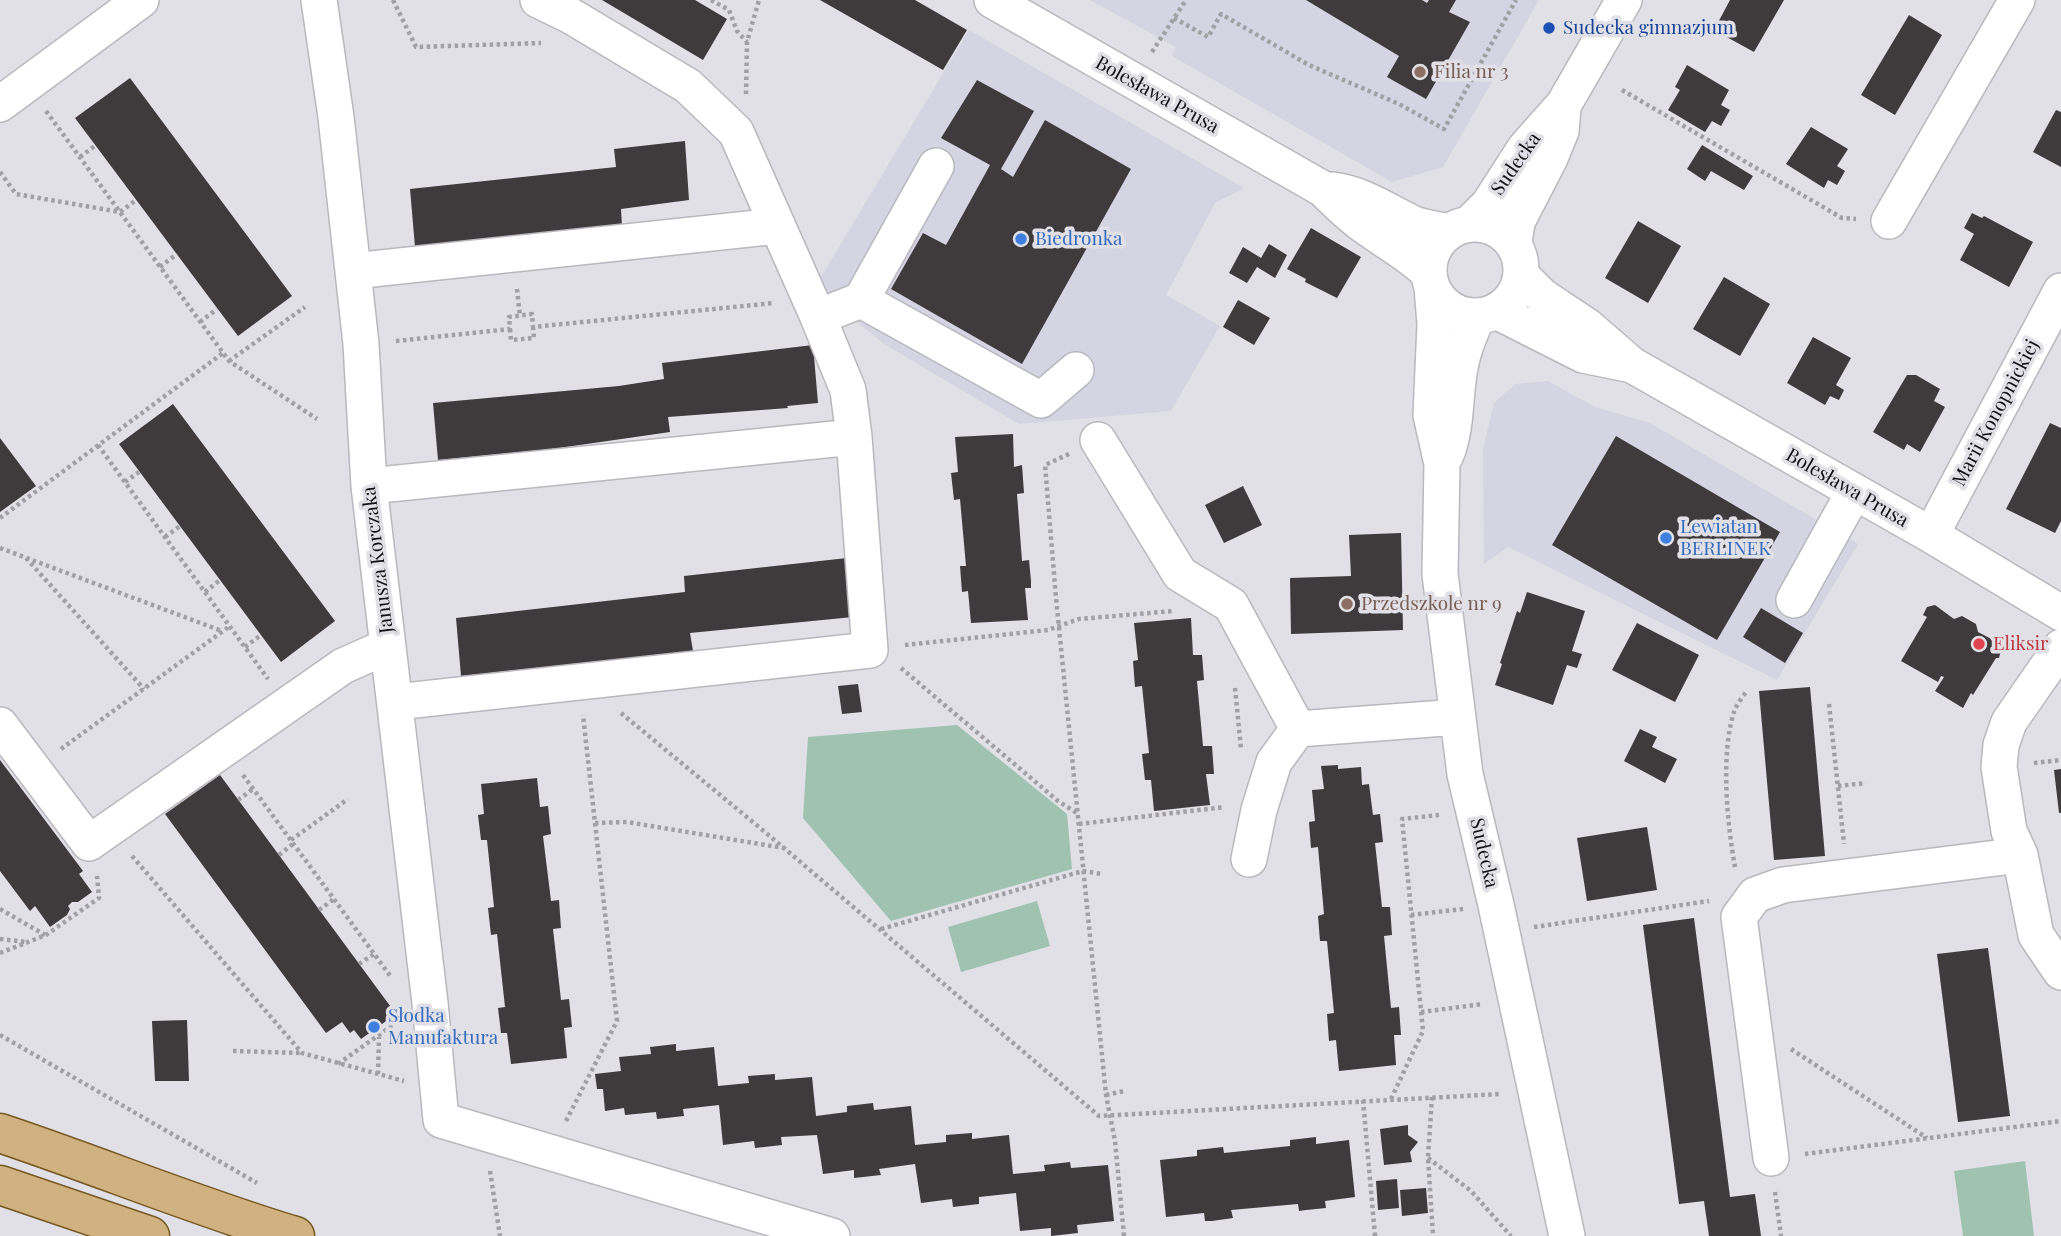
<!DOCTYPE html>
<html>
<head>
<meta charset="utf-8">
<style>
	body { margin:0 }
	canvas { display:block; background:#e0e0e6 }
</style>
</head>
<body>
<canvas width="2061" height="1236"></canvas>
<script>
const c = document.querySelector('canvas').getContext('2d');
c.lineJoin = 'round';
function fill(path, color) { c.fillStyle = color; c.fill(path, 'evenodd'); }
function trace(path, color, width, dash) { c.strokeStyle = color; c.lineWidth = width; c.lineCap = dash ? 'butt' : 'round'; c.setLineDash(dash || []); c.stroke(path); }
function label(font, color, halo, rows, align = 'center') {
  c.font = font + ' "Playfair Display",serif'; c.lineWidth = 7; c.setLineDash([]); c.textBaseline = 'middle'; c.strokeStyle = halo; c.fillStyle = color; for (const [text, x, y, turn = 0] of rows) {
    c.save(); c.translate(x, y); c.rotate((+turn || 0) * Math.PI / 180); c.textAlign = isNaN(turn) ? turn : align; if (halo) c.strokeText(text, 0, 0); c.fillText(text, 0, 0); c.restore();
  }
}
const built = new Path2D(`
	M1090 0H1539L1443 167 1392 182 1172 56 1176 47Z
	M969 30 1244 188 1215 203 1166 295 1220 326 1171 411 1019 424 884 344 815 287Z
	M1548 381 1595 407 1650 423 1858 544 1777 680 1508 547 1484 564 1483 449 1494 403 1515 384Z`);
const green = new Path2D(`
	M957 725 1067 814 1072 869 891 921 803 818 808 737Z
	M1037 901 1050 946 961 972 948 927Z
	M2025 1161 2034 1236H1963L1954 1171Z`);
const building = new Path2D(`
	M602 0H695L727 19 703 60Z
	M820 0H915L967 30 943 70Z
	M1306 0H1422L1427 3 1429 0H1456L1449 12 1470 22 1426 99 1387 77 1399 56Z
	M1730 0H1784L1754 52 1714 30Z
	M1909 15 1942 35 1895 115 1861 95Z
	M1687 65 1729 90 1721 105 1730 110 1721 126 1712 121 1705 132 1668 110 1680 90 1675 87Z
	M130 78 292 296 238 336 75 118Z
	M977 80 1034 111 1001 169 1013 177 1045 120 1131 169 1022 364 891 289 923 233 946 245 990 165 941 138Z
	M2056 110 2061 112V167L2033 152Z
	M1811 127 1848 149 1837 166 1845 171 1837 185 1828 180 1824 188 1786 164Z
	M685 141 689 200 621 209 622 226 576 229 415 247 410 189 616 167 614 149Z
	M1702 145 1753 176 1744 190 1711 171 1705 181 1687 169Z
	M1972 213 1982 218 1984 216 2033 242 2009 287 1960 260 1974 234 1964 228Z
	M1638 221 1681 246 1648 303 1605 278Z
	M1311 228 1361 257 1337 298 1305 282 1306 279 1287 269Z
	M1269 244 1287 255 1275 278 1257 267 1247 283 1229 273 1243 247 1261 258Z
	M1724 277 1770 304 1740 356 1693 329Z
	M1238 300 1270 318 1254 345 1223 327Z
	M1813 337 1851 358 1836 385 1844 390 1839 400 1830 396 1825 405 1787 383Z
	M813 345 818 403 787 406 788 408 668 417 670 432 552 449 438 460 433 403 619 386 664 379 662 363Z
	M1907 375H1916L1940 389 1934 401 1945 407 1920 452 1907 444 1904 450 1873 432Z
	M173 404 335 621 281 662 119 444Z
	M2050 423 2061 428V521L2055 533 2006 509Z
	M1013 434 1014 467 1022 465 1024 493 1017 494 1022 561 1029 560 1031 581V588H1025L1028 620 971 623 968 591 962 592 960 566H966L960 499 954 500 951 473 958 472 955 437Z
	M1616 436 1780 532 1717 640 1552 545Z
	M0 438 36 486 0 512Z
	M1243 486 1262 525 1224 543 1205 505Z
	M1401 533 1403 630 1291 634 1290 578 1351 576 1349 535Z
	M847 558 853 617 690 633 693 651 461 676 456 618 685 592 684 576Z
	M1527 592 1585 611 1572 651 1582 654 1577 668 1567 665 1553 705 1495 685 1502 664 1500 663 1517 611 1520 613Z
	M1935 605 1954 619 1962 616 1976 624 1978 632 1999 643 2001 650 1999 658H1996L1973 695 1971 693 1963 708 1935 691 1944 677 1941 676 1938 682 1901 661 1927 617 1923 615 1927 607Z
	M1761 608 1803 633 1785 663 1743 637Z
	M1191 618 1193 655H1202L1204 680 1197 681 1203 746H1212L1214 774H1206L1210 805 1154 811 1151 780H1145L1142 754 1149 753 1142 686 1135 687 1133 661 1138 660 1134 623Z
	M1637 623 1699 655 1675 702 1612 670Z
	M858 684 862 712 842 714 838 686Z
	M1810 687 1825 856 1774 860 1759 691Z
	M1640 729 1657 737 1652 747 1677 759 1665 783 1624 761Z
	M0 760 83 871 79 874 92 892 78 902H72L68 906 70 909 67 915 50 927 35 906 30 911 0 871Z
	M1338 765V769L1361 767 1362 785 1369 784 1373 815 1380 814 1383 842 1375 843 1382 907H1390L1392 935 1384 936 1391 1008 1399 1007 1401 1035H1394L1396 1065 1339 1071 1336 1040 1329 1041 1327 1014 1334 1013 1327 941H1320L1318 916 1324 914 1318 847 1311 848 1309 822 1315 821 1312 790 1324 789 1321 766Z
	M2061 769V813H2059L2054 770Z
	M220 775 396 1014 361 1039 354 1030 350 1033 342 1022 326 1033 165 814Z
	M537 778 540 807 548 806 551 834 543 836 551 901 559 900 561 928 553 929 561 1000 569 999 572 1027 564 1028 567 1058 511 1064 507 1033H501L498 1008 505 1007 497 934 491 935 488 908 494 907 487 840H481L478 815 484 814 481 784Z
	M1647 827 1657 890 1587 901 1577 838Z
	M1694 918 1730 1197 1755 1194 1761 1236H1709L1704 1201 1679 1204 1643 925Z
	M1988 948 2010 1116 1958 1122 1937 954Z
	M187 1020 189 1081H155L152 1021Z
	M676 1044V1051L714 1047 718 1086 749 1083 748 1076 775 1074V1080L812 1077 816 1116 847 1112V1106L873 1103 874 1110 911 1106 915 1145 946 1142V1135L972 1133V1139L1009 1135 1013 1174 1045 1171 1044 1165 1070 1162 1071 1168 1108 1165 1114 1221 1077 1225 1078 1233 1051 1236V1228L1020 1231 1016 1193 979 1197V1204L953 1207 952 1199 921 1203 915 1164 879 1169 881 1175 854 1178V1170L823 1174 817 1135 781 1137 782 1145 755 1148 754 1141 723 1145 719 1105 683 1109 684 1116 657 1119 656 1112 625 1115 624 1108 605 1111 603 1089H597L595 1074 621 1071 619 1057 651 1054 650 1047Z
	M1408 1125V1135L1418 1142 1410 1152 1412 1162 1384 1165 1380 1129Z
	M1316 1137V1144L1349 1140 1355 1197 1325 1201 1326 1208 1306 1210 1299 1211 1298 1204 1231 1210 1233 1218 1212 1221H1205L1204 1213 1166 1217 1160 1160 1197 1156V1150L1223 1147 1224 1153 1290 1146V1140Z
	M1397 1179 1399 1208 1378 1210 1376 1181Z
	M1426 1188 1428 1213 1402 1216 1400 1190Z`);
const path = new Path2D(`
	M393 0 416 47 541 43
	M711 0 729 10 737 31 747 42
	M1174 18 1208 37 1221 14 1309 65 1399 104 1444 129 1516 0
	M1152 52 1186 0
	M1622 90 1842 218 1856 219
	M746 94 747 42 759 0
	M46 111 229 361 317 419
	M80 157 96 145
	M0 172 16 194 120 212 136 200
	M160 267 177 254
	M517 289 520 316
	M200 322 217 309
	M510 329 511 340 534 338 533 327
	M396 341 510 329 509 317 532 314 533 327 774 303
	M229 361 305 307
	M98 445 268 679
	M1069 454 1045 465 1056 598 1106 1095 1115 1141 1124 1236
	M125 482 139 472
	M0 518 223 353
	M165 537 180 526
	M0 548 222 631
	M26 558 144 689
	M205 592 220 580
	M905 645 1048 630 1079 619 1173 611
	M245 647 261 635
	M901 668 1058 801 1077 813
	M1235 688 1241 749
	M1829 704 1844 844
	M621 713 771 837 1099 1116 1500 1094
	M61 749 230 626
	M2034 763 2061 760
	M243 775 391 977
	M1838 786 1866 783
	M238 800 253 789
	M595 823 627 822 784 848
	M1079 824 1225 807
	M291 840 348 799
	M279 855 293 844
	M132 856 302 1053 404 1081
	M1735 867C1727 823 1720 751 1735 709 1738 703 1743 696 1747 691
	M0 909 45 935
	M319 910 334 899
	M1411 915 1463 909
	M1534 927 1709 901
	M881 929 1083 871 1102 874
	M0 939 27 942
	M0 953 46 935 99 898 97 876
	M359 964 374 954
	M1421 1012 1483 1004
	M0 1035 257 1183
	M1791 1049 1927 1138
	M233 1051 301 1053
	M338 1064 397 1022
	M378 1074 379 1037
	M1106 1095 1124 1091
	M1432 1097 1428 1157 1433 1236
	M1391 1099 1423 1031 1402 819 1439 815
	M1363 1100 1375 1236
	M566 1121 617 1021 583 715
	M1805 1154 2061 1121
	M1428 1158 1471 1191 1511 1236
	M490 1171 500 1236
	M1775 1192 1781 1236`);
const minor = new Path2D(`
	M319 0 336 117 361 344 369 486 430 1003 441 1120 832 1236
	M992 0 1323 189C1336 202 1348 214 1363 225 1386 242 1408 253 1429 273
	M0 104 141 0
	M1331 190C1361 193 1385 210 1412 223 1423 228 1437 229 1449 232
	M1889 221 2017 0
	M1429 270a46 46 0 1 1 92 0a46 46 0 1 1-92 0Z
	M1469 224 1489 204 1525 148 1564 104 1624 0
	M1514 243 1517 222 1550 158 1561 131 1563 108
	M353 271 777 226
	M1521 275 1542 296 1587 326 1632 365 1931 535 2061 613
	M1432 287 1435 324 1431 415 1442 464 1440 574 1465 774 1496 905 1567 1236
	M861 300 936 166
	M1496 311 1583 355 1632 365
	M818 317 861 300 1041 400 1076 370
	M1098 440 1180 574 1231 605 1298 729 1458 717
	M1446 455C1458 425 1454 393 1461 363 1464 346 1471 331 1478 316
	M369 486 854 437
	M1931 535 2061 291
	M1794 600 1854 492
	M2061 647 2009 722 2001 745 1999 767 2009 831 2020 855 2036 935 2061 972
	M396 702 870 650 854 437 848 390 818 317 736 132 688 86 571 16 538 0
	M0 725 89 843 343 666 388 646
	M1249 859 1259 810 1274 762 1298 729
	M1771 1158 1739 917 1755 895 1783 885 2020 855`);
const major = new Path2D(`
	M0 1133C99 1166 195 1206 295 1236
	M0 1185 150 1236`);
const markers = [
	[1549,28,7,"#1a4fb4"],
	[1420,72,7,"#8d6e63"],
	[1021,239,7,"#3f7fe0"],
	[1666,538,7,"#3f7fe0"],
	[1347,604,7,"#8d6e63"],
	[1979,644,7,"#e0444e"],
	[374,1027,7,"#3f7fe0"]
];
const transitNames = [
	["Sudecka gimnazjum",1563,28]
];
const educationNames = [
	["Filia nr 3",1434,72],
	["Przedszkole nr 9",1361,604]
];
const streetNames = [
	["Bolesława Prusa",1157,95,29],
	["Sudecka",1516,164,-55],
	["Marii Konopnickiej",1996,413,-62],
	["Bolesława Prusa",1847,488,30],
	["Janusza Korczaka",378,560,-97],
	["Sudecka",1484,853,77]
];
const shopNames = [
	["Biedronka",1035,239],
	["Lewiatan",1680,527],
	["BERLINEK",1680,549],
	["Słodka",388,1016],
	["Manufaktura",388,1038]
];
const healthNames = [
	["Eliksir",1993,644]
];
fill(built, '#d5d4e2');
fill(green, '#a0c2b1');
fill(building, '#3f3a3c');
trace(minor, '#b8b8be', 38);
trace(major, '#785823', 41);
trace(path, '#a1a0a5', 4.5, [3.5, 3.5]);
trace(minor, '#fff', 35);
trace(major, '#d0b280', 38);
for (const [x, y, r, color] of markers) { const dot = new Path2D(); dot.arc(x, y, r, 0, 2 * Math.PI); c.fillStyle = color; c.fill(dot); trace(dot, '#e0e0e6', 2.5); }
label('19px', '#164399', '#e0e0e6', transitNames, 'left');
label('19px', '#785e54', '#e0e0e6', educationNames, 'left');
label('19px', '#100f11', '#e0e0e6', streetNames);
label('19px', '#366cbe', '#e0e0e6', shopNames, 'left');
label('19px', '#be3a42', '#e0e0e6', healthNames, 'left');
</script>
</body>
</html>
